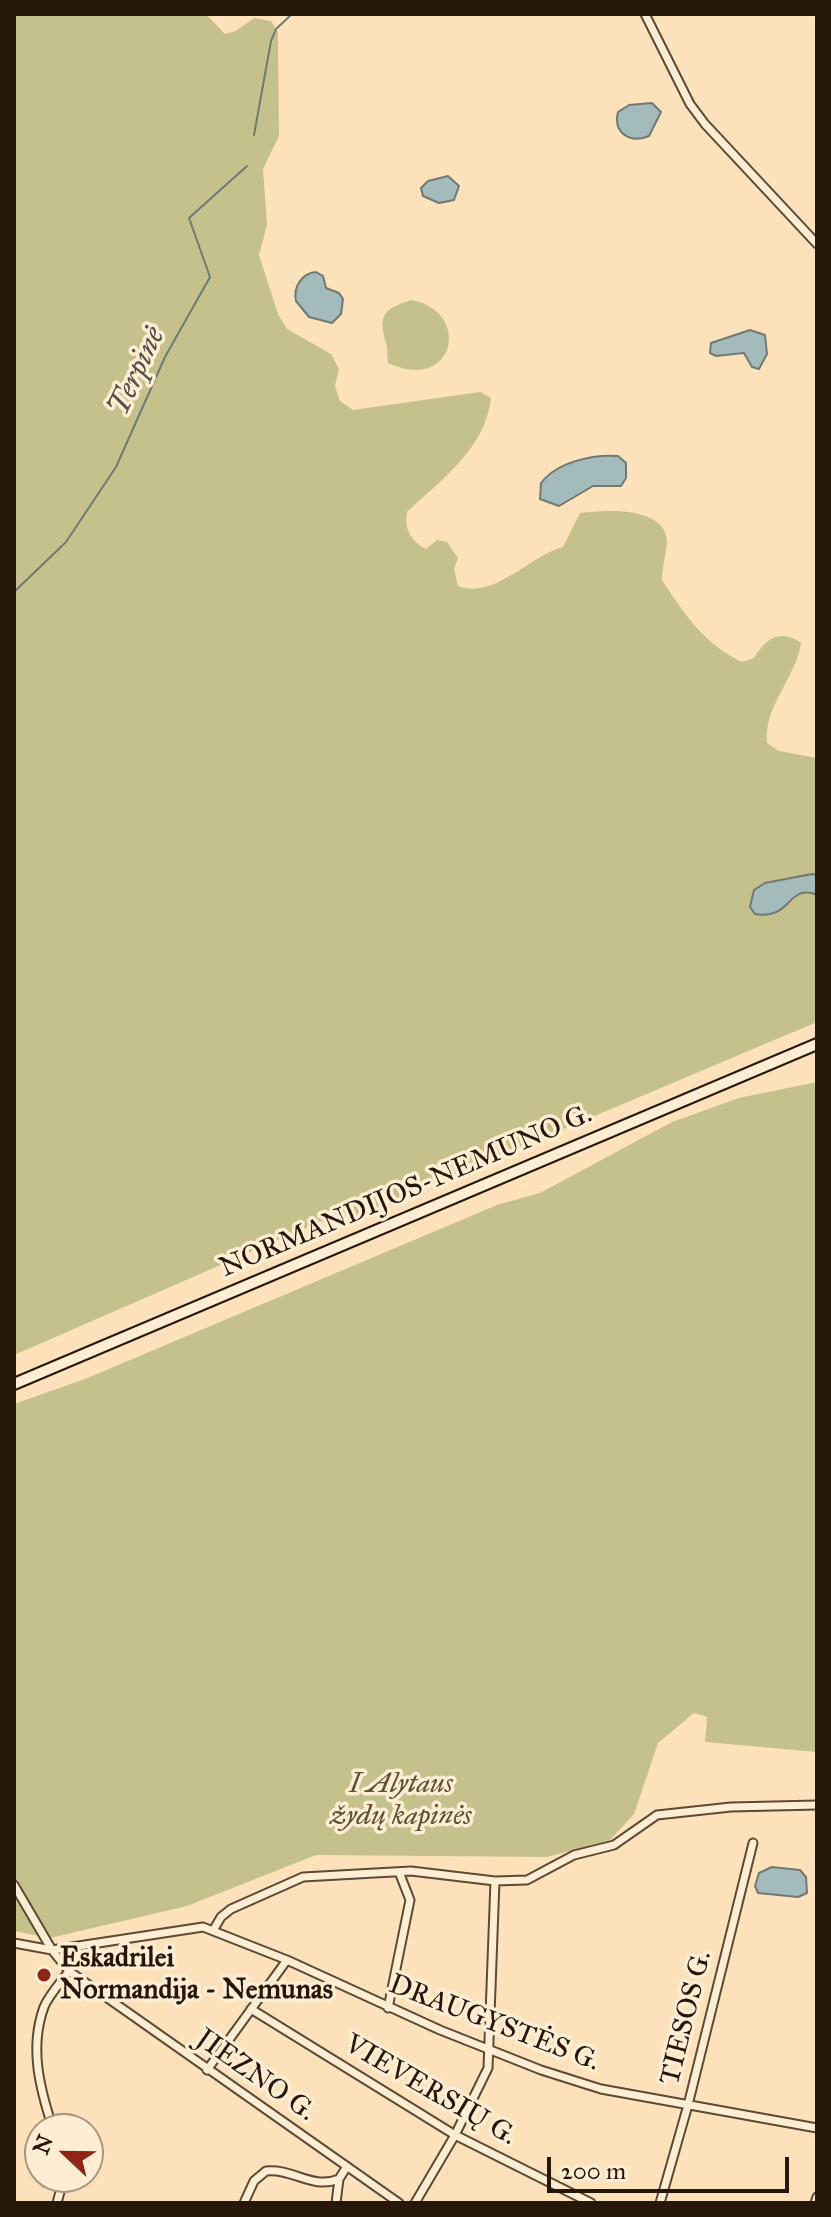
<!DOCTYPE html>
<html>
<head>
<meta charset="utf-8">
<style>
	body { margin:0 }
	#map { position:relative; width:831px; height:2217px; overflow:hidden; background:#fde1bb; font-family:"IM FELL Great Primer",serif }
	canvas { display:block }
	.frame { position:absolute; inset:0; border:16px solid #271709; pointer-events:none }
	.north { position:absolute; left:24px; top:2113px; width:80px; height:80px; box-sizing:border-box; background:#feecd3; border:2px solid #a89782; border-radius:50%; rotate:292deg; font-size:22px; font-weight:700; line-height:32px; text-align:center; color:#271709 }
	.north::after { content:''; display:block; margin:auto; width:28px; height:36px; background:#8f2418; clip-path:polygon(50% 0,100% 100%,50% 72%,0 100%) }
	.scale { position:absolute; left:547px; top:2157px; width:242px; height:36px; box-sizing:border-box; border:4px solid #271709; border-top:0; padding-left:10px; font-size:24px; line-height:28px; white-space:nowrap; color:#271709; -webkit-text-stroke:6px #feecd3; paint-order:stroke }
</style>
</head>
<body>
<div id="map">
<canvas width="831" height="2217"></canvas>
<div class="frame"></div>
<div class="north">N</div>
<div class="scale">200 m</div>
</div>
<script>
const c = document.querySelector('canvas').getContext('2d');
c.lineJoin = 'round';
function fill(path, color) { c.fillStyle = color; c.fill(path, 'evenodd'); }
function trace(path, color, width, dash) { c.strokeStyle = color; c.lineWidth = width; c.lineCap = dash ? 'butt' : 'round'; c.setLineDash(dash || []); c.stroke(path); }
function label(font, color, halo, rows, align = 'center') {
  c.font = font + ' "IM FELL Great Primer",serif'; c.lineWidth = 7; c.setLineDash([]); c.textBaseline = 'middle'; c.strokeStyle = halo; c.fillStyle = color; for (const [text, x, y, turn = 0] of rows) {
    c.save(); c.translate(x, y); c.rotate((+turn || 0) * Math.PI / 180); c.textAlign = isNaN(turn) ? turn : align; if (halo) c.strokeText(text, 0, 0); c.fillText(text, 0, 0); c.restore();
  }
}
const green = new Path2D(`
	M14 14H206L225 34 236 31 254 18 271 21 278 32 279 136 263 169 267 225 259 255 278 314 287 329 331 354 339 369 335 386 340 401 353 410 480 392 491 398C485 449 442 479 407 512 404 528 411 542 426 549L437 540 447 542 458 558 454 569 458 586C494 600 529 556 563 547L580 513C603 510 667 505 667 543 666 555 662 567 662 580 685 615 704 644 742 662L754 658C765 639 780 628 801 643 796 678 763 707 767 743L779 751 817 758V875L765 883 789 904 801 892 817 895V1022L360 1215 324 1220 14 1355Z
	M411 300C473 311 455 394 388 363 387 357 388 349 386 343 378 315 383 309 411 300Z
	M817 1082V1752L705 1742 707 1717 694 1713 658 1743 634 1814 610 1840 547 1857 316 1855 187 1906 50 1938 14 1931V1404L85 1379 497 1205 540 1193 672 1122 739 1098Z`);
const water = new Path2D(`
	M652 103 661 112 649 136C630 144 613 133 618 112L629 105Z
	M448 176 459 186 454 200 439 203 423 196 421 188 428 181Z
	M316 272 323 276 326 288 339 293 343 299 341 314 332 323 309 317 296 301C293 287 302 273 316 272Z
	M750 330 765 335 767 354 759 369 752 367 744 353 716 356 710 353 711 343Z
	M618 456 626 463V478L621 486H593L559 506 540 499 541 483C557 462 593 454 618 456Z
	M812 874 817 875V895C787 883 793 920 755 914L750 907 754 890 765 883Z
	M772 1867 800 1870 806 1877 807 1893 798 1897 758 1893 755 1886 759 1873Z`);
const stream = new Path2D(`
	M254 135 271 41 276 29 292 14
	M14 592 66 542 116 467 165 357 210 277 189 218 247 166`);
const minor = new Path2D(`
	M645 14 690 104 705 124 817 244
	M14 1885 52 1950 69 1971 399 2203
	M214 1929 221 1917 231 1909 303 1877 411 1871 495 1881 527 1880 574 1855 614 1845 657 1815 731 1807 817 1805
	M14 1943 52 1950 203 1927 287 1960 440 2030 541 2070 601 2089 817 2128
	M388 2008 410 1900 399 1872
	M251 2009 455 2135 591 2203
	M207 2070 287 1960
	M53 2129C40 2089 29 2048 44 2007 49 1995 61 1982 69 1971
	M57 2203 64 2177
	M244 2203 254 2181 266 2171C293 2168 312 2190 339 2179
	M336 2203 339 2179 346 2168
	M415 2203 455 2135 488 2068 495 1881
	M660 2203 688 2105 753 1843
	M815 2203 817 2197`);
const secondary = new Path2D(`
	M14 1384 817 1044`);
const markers = [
	[44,1975,8,"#8f2418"]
];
const streetNames = [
	["NORMANDIJOS-NEMUNO G.",406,1192,-23],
	["TIESOS G.",687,2018,-76],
	["DRAUGYSTĖS G.",494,2024,21],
	["JIEZNO G.",255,2076,35],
	["VIEVERSIŲ G.",430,2091,30]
];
const parkNames = [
	["I Alytaus",401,1785],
	["žydų kapinės",401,1817]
];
const poiNames = [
	["Eskadrilei",60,1959],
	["Normandija - Nemunas",60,1991]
];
const waterNames = [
	["Terpinė",138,372,-65]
];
fill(green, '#c5c18c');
fill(water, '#a4bbbb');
trace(water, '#727974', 2);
trace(stream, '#727974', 2);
trace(minor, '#5c4a36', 11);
trace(secondary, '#271709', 14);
trace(minor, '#feecd3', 7);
trace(secondary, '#feecd3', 10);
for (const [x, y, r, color] of markers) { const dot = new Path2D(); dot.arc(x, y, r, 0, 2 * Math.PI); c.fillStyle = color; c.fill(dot); trace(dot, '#feecd3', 3); }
label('28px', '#271709', '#feecd3', streetNames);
label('italic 28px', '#5e5237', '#feecd3', parkNames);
label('bold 28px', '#271709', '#feecd3', poiNames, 'left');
label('italic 30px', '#535047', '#feecd3', waterNames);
</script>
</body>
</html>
